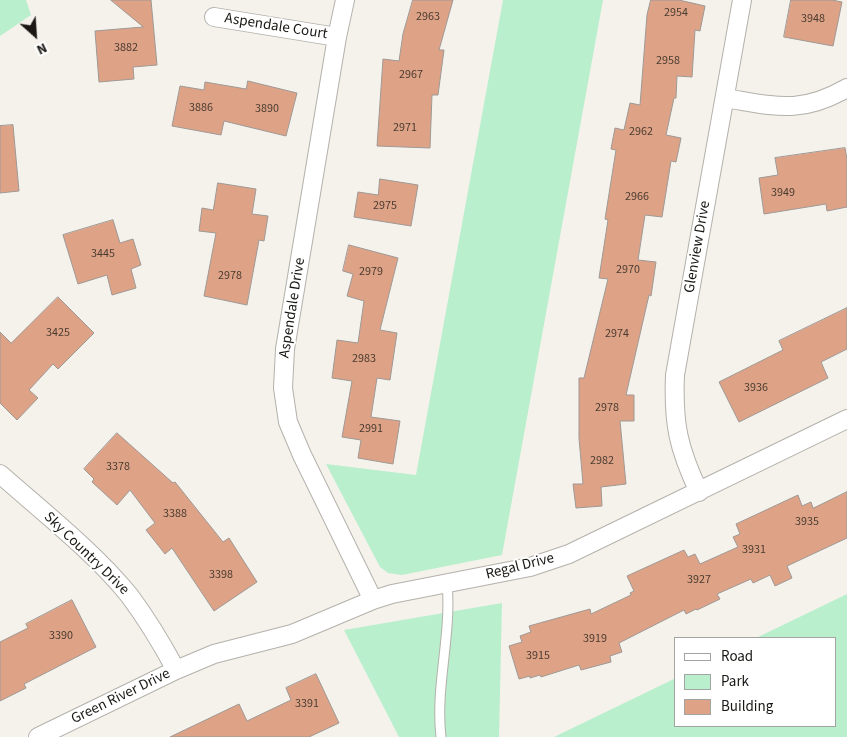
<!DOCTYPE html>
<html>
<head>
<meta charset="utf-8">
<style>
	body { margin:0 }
	#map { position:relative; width:847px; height:737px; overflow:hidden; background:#f5f2ec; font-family:"Source Sans 3",sans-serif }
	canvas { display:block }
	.legend { position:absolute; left:674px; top:637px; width:162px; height:90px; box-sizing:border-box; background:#fff; border:1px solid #a3a3a1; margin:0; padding:6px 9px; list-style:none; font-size:15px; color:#191815 }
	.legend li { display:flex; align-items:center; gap:10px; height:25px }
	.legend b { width:25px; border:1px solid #a3a3a1 }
	.north { position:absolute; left:10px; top:10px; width:50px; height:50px; -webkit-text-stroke:4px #fff; paint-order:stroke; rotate:154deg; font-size:14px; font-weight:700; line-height:20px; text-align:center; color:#191815 }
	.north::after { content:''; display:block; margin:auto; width:18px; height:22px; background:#191815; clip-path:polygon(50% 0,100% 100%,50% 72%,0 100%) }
</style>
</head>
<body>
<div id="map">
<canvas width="847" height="737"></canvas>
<ul class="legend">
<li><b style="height:6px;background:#fff"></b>Road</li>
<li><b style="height:14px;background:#b9efcd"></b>Park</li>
<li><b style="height:14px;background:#dea386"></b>Building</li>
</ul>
<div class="north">N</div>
</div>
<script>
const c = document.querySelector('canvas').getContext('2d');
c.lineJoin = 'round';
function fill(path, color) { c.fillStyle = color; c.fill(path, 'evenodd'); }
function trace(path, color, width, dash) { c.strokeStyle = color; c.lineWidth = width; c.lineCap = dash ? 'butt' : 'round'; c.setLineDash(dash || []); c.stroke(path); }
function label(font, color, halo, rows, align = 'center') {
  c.font = font + ' "Source Sans 3",sans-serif'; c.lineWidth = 4; c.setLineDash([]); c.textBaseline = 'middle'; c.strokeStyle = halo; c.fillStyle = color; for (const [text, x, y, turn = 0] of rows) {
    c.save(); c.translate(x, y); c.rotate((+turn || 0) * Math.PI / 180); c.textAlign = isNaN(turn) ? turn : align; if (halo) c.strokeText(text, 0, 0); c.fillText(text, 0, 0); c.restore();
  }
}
const green = new Path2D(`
	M0 0H26L31 15 0 36Z
	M503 0H603L502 555 402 575 388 573 380 567 326 464 416 475Z
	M847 594V737H554L676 678V726H836V638H756Z
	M502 603 499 737H399L344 630Z`);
const building = new Path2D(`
	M111 0H151L157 65 133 67 134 79 99 82 95 31 143 27Z
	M413 0H453L439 50H444L438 95H432L430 148 377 146 383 59 399 61 403 34Z
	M651 0H679L705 6 700 31 695 30 692 77 677 76 676 98H674L666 135 681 138 676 162 671 161 662 217 645 215 638 260 656 262 651 296 649 295 626 395H634V421H620L626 484 601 487 602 506 576 508 573 484H583L579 438V378H584L608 279 599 278 608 220 605 219 616 150 611 149 615 128 624 130 630 103 640 105 647 15Z
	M791 0H832L842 2 833 46 784 37Z
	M248 81 297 93 286 136 224 121 221 135 172 126 180 86 204 90 205 82 246 89Z
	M13 125 19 191 0 193V126Z
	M845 148 847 159V207L827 211 826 204 764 214 759 178 778 175 775 158Z
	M380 179 418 185 411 226 354 217 358 192 378 195Z
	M218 183 256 189 252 214 268 216 264 241 259 240 247 305 204 296 216 233 199 231 202 208 213 210Z
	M113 220 120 243 133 239 141 265 131 269 136 288 112 295 107 275 78 284 63 235Z
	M349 245 398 258 380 330 397 333 390 380 377 378 371 417 400 421 393 464 358 458 361 440 342 437 352 381 332 378 337 340 358 343 364 301 347 296 353 274 343 271Z
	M58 297 94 333 58 369 53 364 29 390 38 398 17 420 0 403V332L11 343Z
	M847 308V349L821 362 828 378 739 422 719 382 783 350 779 341Z
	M117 433 173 483 175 482 223 542 229 538 257 582 214 611 172 548 165 554 146 530 155 523 130 490 117 505 92 482 94 479 84 469Z
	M847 492V538L787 566 792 578 775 586 770 575 753 583 751 579 717 594 720 599 697 610 696 609 686 614 684 610 619 643 622 652 610 656 611 662 581 670 579 665 541 677 540 675 530 678V676L519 679 509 646 522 642 520 636 531 632 529 626 590 609 591 614 631 595 630 593 634 591 627 576 684 550 688 557 695 554 700 564 738 547 733 537 740 534 736 524 798 495 802 506 811 502 813 508Z
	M72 600 96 647 24 684 26 688 0 701V642L28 628 26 624Z
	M316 674 339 723 309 737H170L239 704 247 721 291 700 286 688Z`);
const service = new Path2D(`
	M441 737C435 686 452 635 447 583`);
const minor = new Path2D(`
	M345 0 337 37 285 349 283 388 288 422 302 455 373 600
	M214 17 337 37
	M725 98C775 106 800 115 847 88
	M0 474C42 511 94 552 129 595 147 619 162 644 176 670
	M699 492C678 448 673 423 675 375L742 0
	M38 737 176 670 214 654 292 634 373 600 392 594 530 567 569 554 847 419`);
const numberNames = [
	["2954",676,13],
	["2963",428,17],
	["3948",813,19],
	["3882",126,48],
	["2958",668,61],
	["2967",411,75],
	["3886",201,108],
	["3890",267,109],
	["2971",405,128],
	["2962",641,132],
	["3949",783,193],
	["2966",637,197],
	["2975",385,206],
	["3445",103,254],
	["2970",628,270],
	["2979",371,272],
	["2978",230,276],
	["3425",58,333],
	["2974",617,334],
	["2983",364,359],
	["3936",756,388],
	["2978",607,408],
	["2991",371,429],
	["2982",602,461],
	["3378",118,467],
	["3388",175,514],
	["3935",807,522],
	["3931",754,550],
	["3398",221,575],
	["3927",699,580],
	["3390",61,636],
	["3919",595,639],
	["3915",538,656],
	["3391",307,704]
];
const streetNames = [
	["Aspendale Court",276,27,9],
	["Glenview Drive",698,247,-80],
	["Aspendale Drive",293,308,-81],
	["Sky Country Drive",86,554,44],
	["Regal Drive",520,567,-14],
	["Green River Drive",121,697,-26]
];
fill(green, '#b9efcd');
fill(building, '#dea386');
trace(building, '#9e9895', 1);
trace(service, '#b4b1ab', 11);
trace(minor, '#b4b1ab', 20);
trace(service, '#fff', 9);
trace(minor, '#fff', 18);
label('12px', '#4a3b31', null, numberNames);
label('15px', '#191815', '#fff', streetNames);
</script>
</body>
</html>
